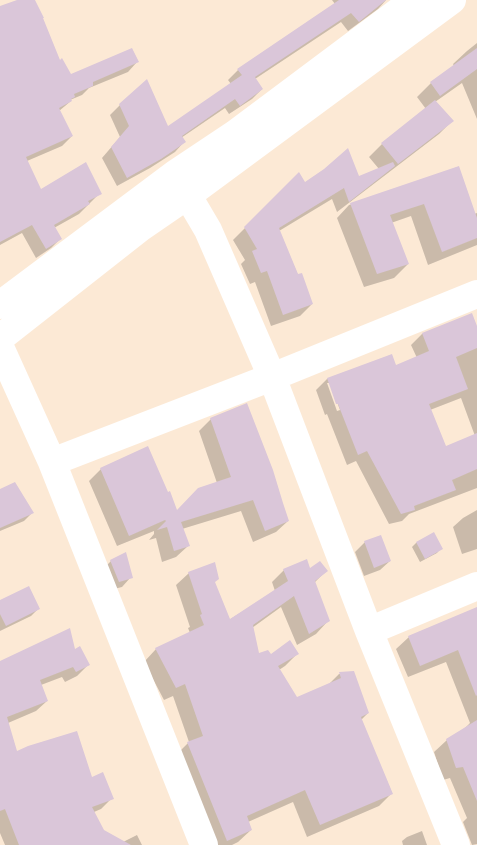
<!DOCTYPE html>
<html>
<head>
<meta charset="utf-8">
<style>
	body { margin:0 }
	canvas { display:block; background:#fce9d5 }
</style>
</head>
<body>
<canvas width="477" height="845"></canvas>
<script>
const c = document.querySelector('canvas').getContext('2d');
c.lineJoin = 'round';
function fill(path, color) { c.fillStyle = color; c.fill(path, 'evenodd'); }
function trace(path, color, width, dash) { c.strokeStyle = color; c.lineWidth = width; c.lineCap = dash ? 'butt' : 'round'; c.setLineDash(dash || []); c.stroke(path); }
const shadow = new Path2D(`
	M21 0H34L59 61 70 76 137 62 128 72 89 88 82 95 70 100 71 101 59 111 72 136 62 146 27 161 40 191 100 193 79 214 54 228 60 239 51 248 36 258 22 233 0 245V7Z
	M332 0H386L378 9 348 31 341 22 255 79 262 89 252 99 229 114 225 108 181 138 184 142 175 152 150 168 117 186 102 158 120 137 110 115 120 105 167 128 231 84 228 80 238 70 335 4Z
	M477 43V119L462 83 435 102 452 121 439 134 337 212 332 199 279 231 298 275 312 304 300 316 271 326 255 282 250 284 241 264 245 260 233 240 299 174 305 184 359 177 379 169 369 157 382 144 426 109 417 97 431 83 454 66 453 64 467 51Z
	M458 167 474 214 477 213V245L428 265 411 216 391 223 408 264 394 278 364 287 337 218 349 205Z
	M471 315 477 330V488L409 514 402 521 389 524 356 461 347 465 327 414 325 415 316 390 327 379 391 355 395 366 417 358 411 345 422 334ZM327 383H330L340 410 337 411ZM461 398 475 436 445 448 430 410Z
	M211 419 288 521 276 532 253 542 241 511 182 529 188 546 176 557 162 562 156 538 149 540 154 534V531L117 546 89 481 101 469 176 512 217 483 199 431Z
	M0 490 32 513 24 521 0 531Z
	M477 510V549L462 554 453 527 463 518Z
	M433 534 441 548 437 553 420 562 412 547 416 543Z
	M365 542 390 561 380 570 364 576 355 552Z
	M111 561 131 577 122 587 110 590 102 570Z
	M309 569 326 571 314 583 328 621 316 634 297 645 281 607 252 628 258 655 270 656 297 654 285 666 279 670 297 699 329 684 339 674 353 672 368 713 361 720 392 793 379 806 307 837 293 802 248 822 251 830 238 842 232 845H212L176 755 189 742 173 696 164 700 144 662 156 649 190 633 188 628 190 627 176 585 189 573 214 583 229 620 275 591 272 582 284 570Z
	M0 601 38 609 31 616 0 631Z
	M477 609V844L472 845 463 822 467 818 450 778 443 780 434 752 447 740 464 729 470 723 446 662 408 677 396 649 409 637Z
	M74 650 88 665 77 676 65 682 62 677 41 685 47 701 36 711 8 723 17 753 91 779 112 798 101 809 94 812 103 831 123 842 137 835 142 845H5L0 833V663Z
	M422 831 427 845H403L402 841 407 837Z`);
const building = new Path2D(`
	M17 0H35L44 18H43L60 60 62 58 71 74 132 48 139 62 93 82V86L74 94 75 97 71 99 72 101 59 108 73 136 26 157 41 189 86 162 102 194 88 201 90 204 54 225 62 239 46 249 32 225 0 242V6Z
	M339 0H386L359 22 351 13 255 77 263 89 240 106 235 99 182 136 186 142 161 159 127 178 111 147 129 126 119 104 147 79 168 126 242 75 237 69Z
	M477 48V69L440 96 430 82Z
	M435 100 454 121 398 164 381 143Z
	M348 148 359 176 393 162 395 166 349 202 344 188 279 228 298 274 302 273 313 304 283 315 267 271 261 273 252 251 257 249 244 227 299 172 305 182 324 169Z
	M459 166 477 218V238L442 252 424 204 390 215 409 264 377 274 350 203Z
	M472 313 477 326V348L456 357 468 389 429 404 446 446 477 433V469L452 480 456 490 414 506 415 510 401 514 367 451 358 455 338 404H336L327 378 392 354 396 365 429 351 422 333Z
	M247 403 273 470 283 503 289 521 265 531 253 500 181 522 190 546 174 551 167 527 157 530 166 521 165 520 129 536 100 468 148 446 168 492 170 491 177 510 198 488 231 477 210 418Z
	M15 482 34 513 0 528V489Z
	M434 532 443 549 425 559 416 542Z
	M381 535 391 561 374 568 364 541Z
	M126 552 133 578 119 582 110 560Z
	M307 559 310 568 320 561 328 571 315 581 330 621 309 634 294 596 253 625 259 653 268 650 271 654 290 640 299 654 278 666 297 697 341 678 339 672 354 671 369 713 361 717 393 794 320 825 305 790 247 816 252 830 227 841 187 742 203 736 185 684 176 688 155 648 204 625 200 615 202 614 188 572 215 562 219 579 215 582 230 619 288 581 283 569Z
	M29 586 40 609 6 626 0 614V600Z
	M477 607V695L476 696 458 650 420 666 408 636Z
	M70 628 75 649 80 646 90 665 76 672 73 667 40 680 48 701 7 717 17 751 28 746 77 731 92 777 103 772 114 799 92 807 104 830 131 845H19L5 809 0 811V661Z
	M477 720V801L463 767 456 768 446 739Z`);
const minor = new Path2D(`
	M175 174 208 230 272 377 369 631 456 845
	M0 305 175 174 235 134 414 0
	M0 338 140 228 188 195 452 0
	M0 347 52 462 204 845
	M52 462 272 377 477 294
	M369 631 477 586`);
fill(shadow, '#0003');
fill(building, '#dac6d9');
trace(minor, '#fff', 28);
</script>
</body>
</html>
